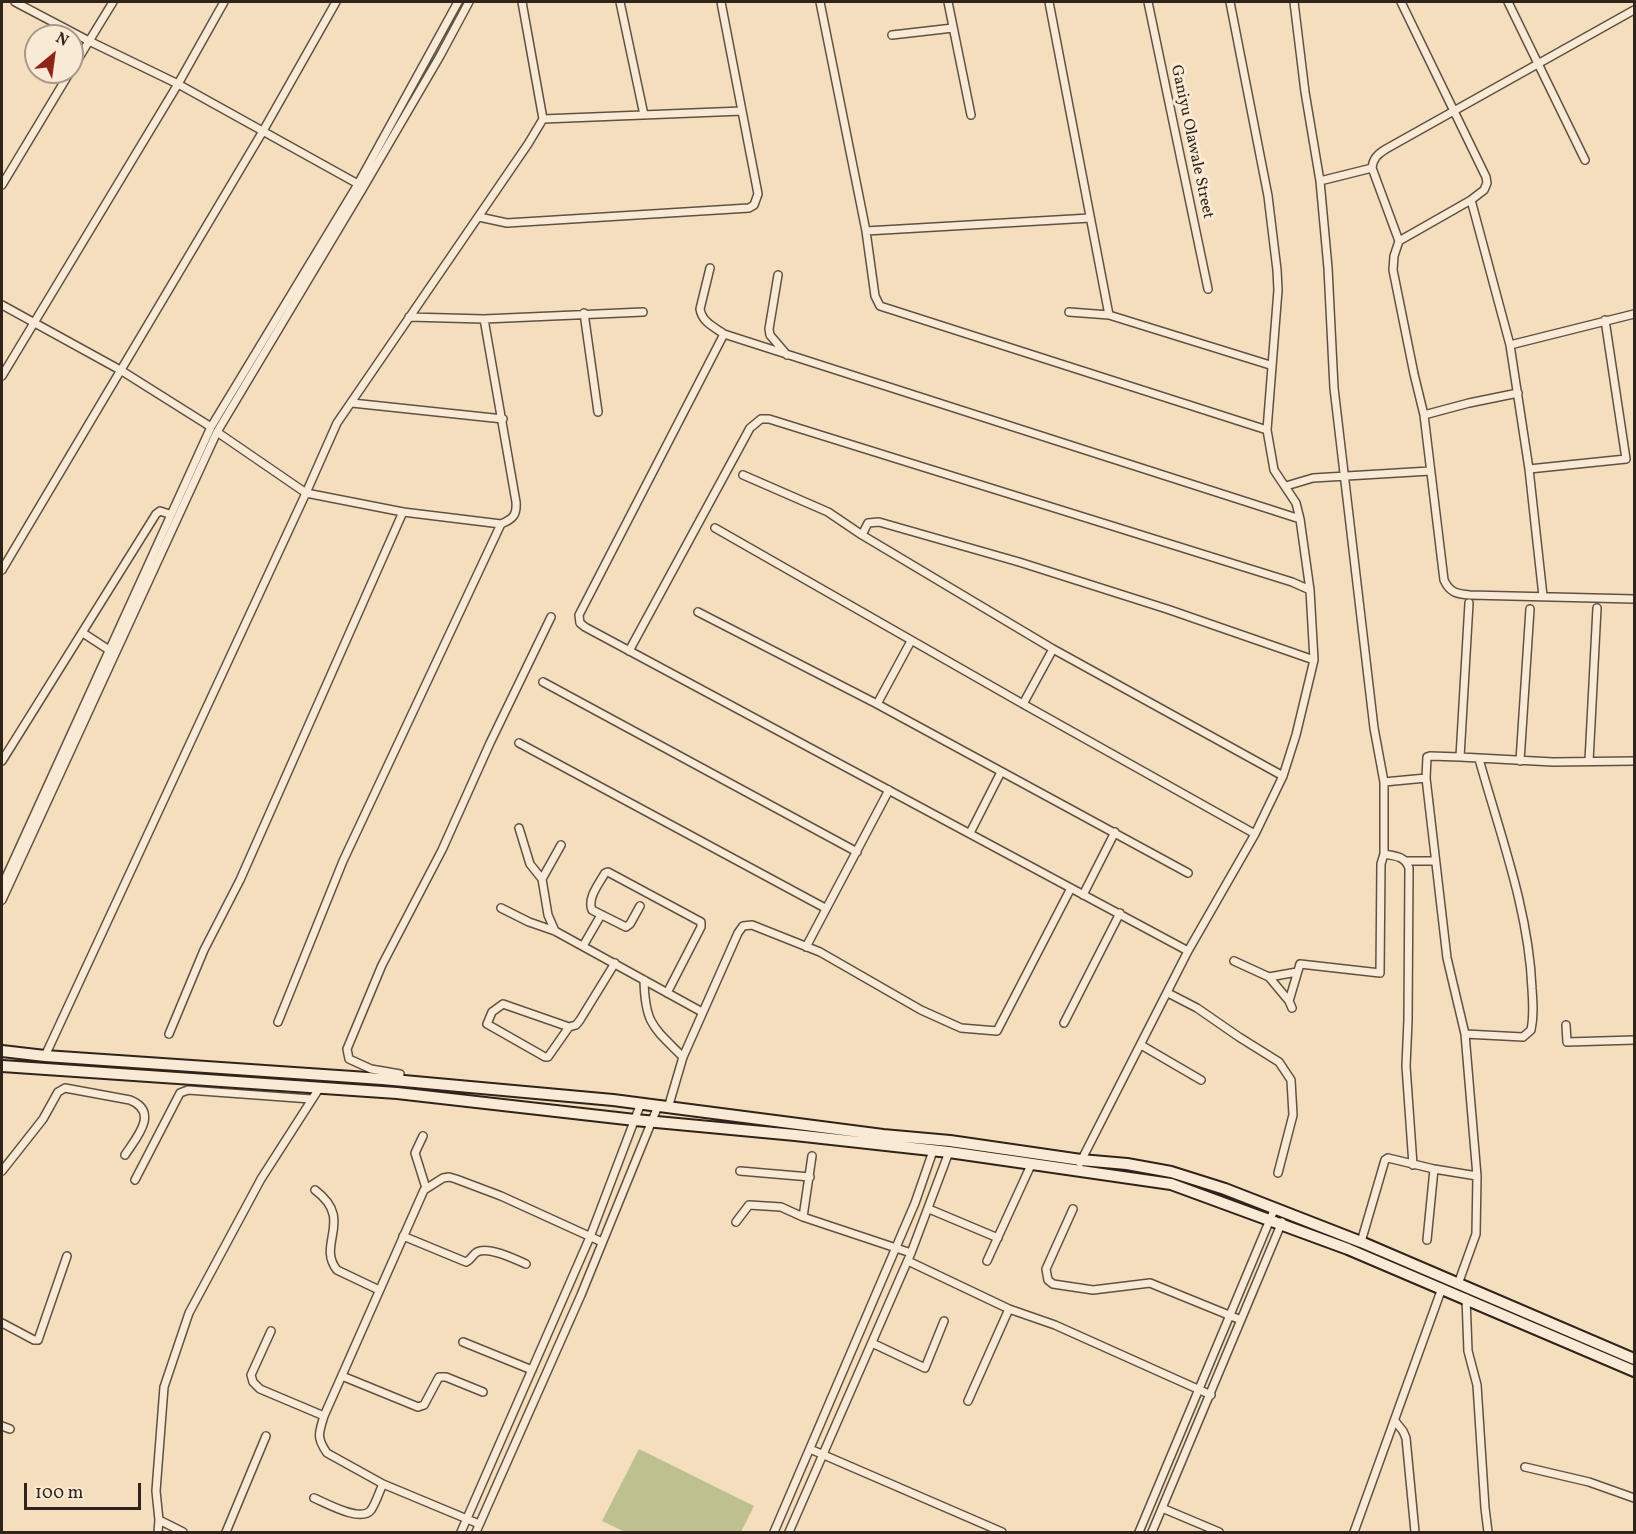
<!DOCTYPE html>
<html>
<head>
<meta charset="utf-8">
<style>
	body { margin:0 }
	#map { position:relative; width:1636px; height:1534px; overflow:hidden; background:#f5debd; font-family:Vollkorn,serif }
	canvas { display:block }
	.frame { position:absolute; inset:0; border:3px solid #2f231a; pointer-events:none }
	.north { position:absolute; left:24px; top:24px; width:60px; height:60px; box-sizing:border-box; background:#f8ead4; border:2px solid #a89a8a; border-radius:50%; rotate:29deg; font-size:16px; font-weight:700; line-height:24px; text-align:center; color:#2f231a }
	.north::after { content:''; display:block; margin:auto; width:21px; height:27px; background:#8f2418; clip-path:polygon(50% 0,100% 100%,50% 72%,0 100%) }
	.scale { position:absolute; left:24px; top:1483px; width:117px; height:27px; box-sizing:border-box; border:3px solid #2f231a; border-top:0; padding-left:8px; font-size:18px; line-height:21px; white-space:nowrap; color:#2f231a; -webkit-text-stroke:4px #f8ead4; paint-order:stroke }
</style>
</head>
<body>
<div id="map">
<canvas width="1636" height="1534"></canvas>
<div class="frame"></div>
<div class="north">N</div>
<div class="scale">100 m</div>
</div>
<script>
const c = document.querySelector('canvas').getContext('2d');
c.lineJoin = 'round';
function fill(path, color) { c.fillStyle = color; c.fill(path, 'evenodd'); }
function trace(path, color, width, dash) { c.strokeStyle = color; c.lineWidth = width; c.lineCap = dash ? 'butt' : 'round'; c.setLineDash(dash || []); c.stroke(path); }
function label(font, color, halo, rows, align = 'center') {
  c.font = font + ' Vollkorn,serif'; c.lineWidth = 6; c.setLineDash([]); c.textBaseline = 'middle'; c.strokeStyle = halo; c.fillStyle = color; for (const [text, x, y, turn = 0] of rows) {
    c.save(); c.translate(x, y); c.rotate((+turn || 0) * Math.PI / 180); c.textAlign = isNaN(turn) ? turn : align; if (halo) c.strokeText(text, 0, 0); c.fillText(text, 0, 0); c.restore();
  }
}
const green = new Path2D(`
	M639 1449 754 1506 741 1532H625L602 1521Z`);
const street = new Path2D(`
	M15 2 89 41 178 84 358 184
	M620 2 644 115
	M820 2 866 231 875 296 880 306 1267 430
	M948 2 971 115
	M1049 2 1109 315
	M1148 2 1208 289
	M1508 2 1585 160
	M892 35 953 28
	M72 69 113 2
	M543 119 742 111
	M1372 168 1399 241 1394 256 1393 270 1414 374 1424 415 1444 580C1450 593 1457 594 1470 595L1634 599
	M1320 181 1372 168C1373 158 1378 154 1386 149L1634 10
	M2 185 70 72
	M1471 200 1510 345 1529 469 1543 596
	M479 217 507 223 749 208 754 205 758 194 721 2
	M866 231 1090 218
	M1399 241 1471 200 1484 190 1487 183 1486 177 1401 2
	M710 268 700 309C702 322 714 327 724 334
	M778 275 769 329 770 335 787 355
	M2 305 122 371 211 427
	M1069 312 1109 315 1270 365
	M584 313 598 412
	M409 317 484 319 643 312
	M1510 345 1634 314
	M2 376 178 84 224 2
	M352 403 503 419
	M1424 415 1469 403 1518 393
	M217 432 306 493 403 512 501 524
	M1529 469 1626 459 1605 320
	M743 475 828 512 862 535 1053 649 1283 776
	M1286 486 1313 478 1430 471
	M715 528 1023 704 1255 834
	M862 535 868 523 879 522 1019 562 1167 609 1314 660
	M2 570 263 131 336 2
	M1469 603 1460 757 1553 762 1634 761
	M698 612 877 704 1188 873
	M83 633 109 650
	M629 651 750 428 761 419H769L1292 582 1310 590
	M543 682 857 852
	M877 704 911 641
	M1023 704 1053 649
	M519 743 825 908
	M2 761 156 514 160 511 169 514
	M1520 761 1530 609
	M1589 761 1597 608
	M1426 778 1447 958 1465 1034 1477 1176 1476 1234 1458 1284
	M1384 782 1426 778 1427 757 1430 756 1460 757
	M519 828 530 864 542 879
	M970 833 1001 772
	M1384 854C1395 856 1405 856 1409 868L1408 1020 1406 1066 1413 1165
	M1407 861H1435
	M2 886 211 427 358 184 458 2
	M1083 895 1115 832
	M2 900 217 432 363 188 440 56 469 2
	M640 906 630 924 626 927 592 910C587 898 599 884 605 873L608 872 701 922V927L667 993
	M501 908 529 922 555 931 702 1012
	M555 931 548 915 542 879 561 845
	M583 946 601 915
	M806 947 889 790
	M1188 951 585 627 580 623 579 615 724 334 1300 519
	M1234 961 1269 977 1297 972
	M1269 977 1289 1001
	M644 980C645 1024 653 1027 683 1057
	M1168 993 1197 1008 1239 1037 1279 1062 1291 1080 1293 1115 1278 1173
	M1292 1008 1289 1001 1300 964 1380 973 1381 864 1384 854V782L1374 728 1334 388 1328 268 1320 181 1305 92 1294 2
	M278 1022 343 861 501 524C513 519 517 515 516 502L484 319
	M1064 1023 1120 913
	M1566 1025 1567 1042 1634 1040
	M569 1027 503 1004 492 1012 487 1024 545 1057H548L569 1027 576 1025 580 1020 615 963
	M169 1034 204 950 240 880 403 512
	M1465 1034 1523 1037 1531 1030C1534 1016 1533 1003 1532 989 1529 911 1500 834 1479 759
	M1141 1045 1201 1080
	M45 1056 306 493 337 423 528 144 543 119 522 2
	M399 1080 400 1074 371 1069 349 1059 347 1049 382 965 442 850 490 743 551 617
	M668 1108 683 1057 738 933 743 926 752 925 820 952 921 1010 961 1028 997 1031 1071 888
	M423 1136 415 1153 426 1188
	M1080 1163 1188 951 1255 834 1283 776 1296 735 1314 660 1310 590 1300 519 1296 503 1274 470 1267 430 1278 290 1277 270 1268 196 1230 2
	M2 1171 43 1119 58 1092 65 1088 130 1100C160 1112 136 1138 125 1155
	M740 1171 810 1177
	M135 1180 180 1093 188 1090 311 1099
	M315 1190C355 1220 316 1244 337 1270L379 1290
	M929 1209 998 1238
	M1073 1209 1046 1269 1048 1280 1053 1284 1093 1290 1150 1283 1241 1320
	M803 1217 812 1156
	M736 1222 749 1205 781 1207 803 1217 911 1253
	M403 1236 466 1262C472 1259 472 1255 477 1252 488 1246 515 1259 526 1264
	M1427 1240 1434 1169
	M1361 1242 1385 1160 1388 1158 1434 1169 1477 1176
	M908 1261 1009 1309 1055 1325 1211 1395
	M987 1261 1031 1165
	M1466 1298 1468 1351 1477 1385 1485 1508 1488 1532
	M2 1323 34 1340H38L67 1256
	M271 1331 251 1375 253 1382 260 1389 324 1416
	M463 1342 532 1370
	M872 1343 925 1368 944 1321
	M342 1376 418 1407 424 1405 439 1377H446L483 1392
	M968 1401 1009 1309
	M1395 1421 1403 1431 1406 1438 1415 1532
	M2 1426 10 1429
	M810 1449 1002 1532
	M1525 1467 1589 1482 1634 1498
	M314 1498C326 1503 361 1523 371 1510 376 1503 379 1492 383 1484
	M1162 1508 1219 1532
	M159 1520 183 1532
	M479 1524 383 1484 327 1453C316 1437 319 1433 324 1416L424 1190 443 1178 449 1177 456 1179 501 1196 602 1242
	M158 1532 159 1520 156 1491 164 1387 189 1313 261 1179 320 1087
	M226 1532 266 1436
	M461 1532 590 1237 641 1103
	M476 1532 581 1295 658 1106
	M774 1532 915 1203 933 1151
	M789 1532 911 1253 949 1152
	M1139 1532 1274 1210
	M1152 1532 1282 1222
	M1354 1532 1442 1288`);
const secondary = new Path2D(`
	M2 1051 45 1056 382 1079 613 1100 883 1135 950 1141 1081 1160 1127 1164 1171 1172 1225 1189 1361 1242 1634 1359
	M2 1066 397 1093 635 1120 795 1135 949 1152 1171 1184 1348 1249 1634 1371`);
const streetNames = [
	["Ganiyu Olawale Street",1191,142,78]
];
fill(green, '#bfc08f');
trace(street, '#605243', 10);
trace(secondary, '#2f231a', 14);
trace(street, '#f8ead4', 7);
trace(secondary, '#f8ead4', 10);
label('16px', '#2f231a', '#f8ead4', streetNames);
</script>
</body>
</html>
